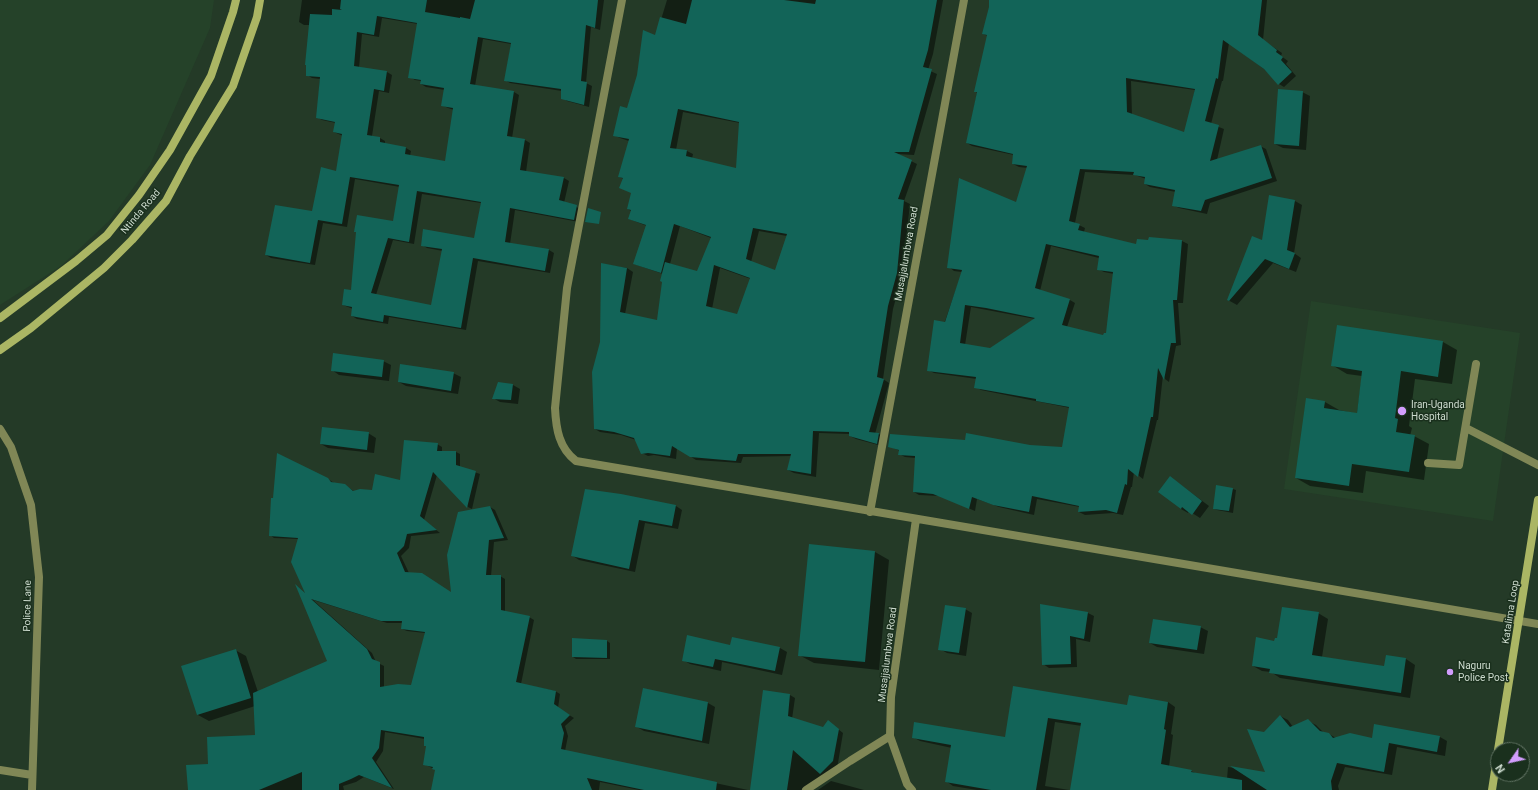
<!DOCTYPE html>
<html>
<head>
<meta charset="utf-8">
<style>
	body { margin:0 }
	#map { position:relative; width:1538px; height:790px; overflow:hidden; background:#243a27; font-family:Roboto,sans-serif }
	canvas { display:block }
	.north { position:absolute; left:1490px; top:742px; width:40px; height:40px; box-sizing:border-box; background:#1a301d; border:1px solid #627464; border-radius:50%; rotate:236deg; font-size:11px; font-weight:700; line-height:16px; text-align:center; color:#cddbce }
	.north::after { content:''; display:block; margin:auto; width:14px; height:18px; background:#d29dfd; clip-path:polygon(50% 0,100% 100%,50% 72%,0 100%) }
</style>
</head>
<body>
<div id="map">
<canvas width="1538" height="790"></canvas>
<div class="north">N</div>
</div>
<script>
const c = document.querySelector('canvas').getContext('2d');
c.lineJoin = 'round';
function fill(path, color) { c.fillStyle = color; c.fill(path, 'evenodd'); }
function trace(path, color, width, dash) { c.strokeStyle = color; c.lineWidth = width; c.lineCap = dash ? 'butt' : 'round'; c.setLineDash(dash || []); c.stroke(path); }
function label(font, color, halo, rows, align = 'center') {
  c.font = font + ' Roboto,sans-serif'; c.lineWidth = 3; c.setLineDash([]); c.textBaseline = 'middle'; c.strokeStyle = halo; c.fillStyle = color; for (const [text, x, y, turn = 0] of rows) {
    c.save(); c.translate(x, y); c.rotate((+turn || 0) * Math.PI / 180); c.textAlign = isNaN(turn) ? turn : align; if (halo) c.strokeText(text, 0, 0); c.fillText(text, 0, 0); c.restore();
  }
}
const built = new Path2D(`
	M0 0H214L210 28 150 165 109 221 61 266 0 305Z
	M1311 301 1520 333 1493 521 1284 489Z`);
const shadow = new Path2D(`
	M302 0H604L600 30 591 27 586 83 592 86 589 107 567 101 562 98V91L510 83 505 80 511 44 483 39 475 86 514 92 519 95 512 138 525 140 530 143 526 172 564 178 569 181 564 203 582 209 579 222 515 210 510 244 549 250 554 253 550 273 478 261 466 330 389 317 388 324 357 319 352 316 353 309 343 305 394 222 400 187 355 179 347 227 323 223 315 265 271 258 266 255 313 212 337 172 343 136 334 132 336 123 322 120 317 117 320 79 312 78 307 75 310 25H304L299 22ZM382 18 418 24 410 77 415 80 422 81 421 84 426 87 445 90 442 105 448 108 454 110 446 162 410 156 411 151 406 148 385 144V141L380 138 372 136 379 91 389 93 392 75 387 72 359 68 362 34 379 37ZM422 194 481 203 475 239 422 245 427 248 443 251 432 307 376 295 393 240 414 244Z
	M667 0H943L933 54 928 70 937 74 914 155 897 154 917 164 904 201 910 204 902 276 893 309 883 379 889 383 875 434H879L884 437 882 446 856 439 850 436V434L819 433 816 477 794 473 788 470 791 456 743 457 741 463 696 460 677 448 676 459 654 455 648 456 642 453 636 440 621 435 600 432 595 429 601 342 602 264 627 268 633 272 625 314 658 321 663 282V274L634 264 647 226 629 219 631 211 628 209 632 193 624 179 619 177 629 141 620 138 614 135 628 109 656 36ZM683 112 740 123 737 169 692 159 693 154 687 151 676 150ZM680 226 711 238 698 272 670 264ZM759 231 787 236 776 271 751 262ZM720 268 751 279 737 315 712 309Z
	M992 0H1267L1263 40 1282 53 1281 56 1288 61 1286 64 1296 76 1284 87 1279 84 1264 69 1229 43 1223 81H1222L1211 124 1224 129 1217 160 1260 146 1266 149 1277 181 1210 203 1207 214 1179 208 1173 205 1176 192 1150 187 1145 184 1146 179 1135 175 1085 172 1075 223 1085 228 1084 232 1137 245 1149 241V238L1182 241 1188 244 1183 303H1178L1181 345 1176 346 1169 382 1165 379 1163 375 1158 420H1157L1143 479 1134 472 1132 487H1131L1123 515 1113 513 1085 515 1079 512 1080 507 1037 499 1034 515 999 507 977 499 975 511 940 496 919 495 914 492 916 458 905 457 899 454 900 451 889 446H1030L1063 448 1070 408 981 390 976 387 977 379 934 373 928 370 962 272 954 271 949 267 1017 204 1028 168 1019 167 1013 164 1014 155 972 146 967 143 977 93 975 91 988 36 983 34ZM1131 81 1195 90 1185 133 1132 115ZM1051 246 1099 258 1098 269 1104 272 1114 274 1107 334 1104 336 1067 327 1075 303 1070 300 1040 291ZM971 307 1035 319 990 349 965 345Z
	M1302 92 1310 96 1306 150 1283 148 1275 144Z
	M1295 201 1302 205 1294 253 1301 258 1296 272 1273 263 1237 305 1228 300 1263 241Z
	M1443 342 1457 350 1452 384 1415 379 1409 426 1412 428 1410 436H1414L1429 444 1424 480 1366 471 1363 493 1310 486 1296 478 1325 402 1339 410 1357 414 1362 376 1347 374 1332 365Z
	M383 361 391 365 389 381 339 375 332 370Z
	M453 373 461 377 458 394 406 386 399 382Z
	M513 385 520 389 518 404 500 402 493 398Z
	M368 433 376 438 374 453 328 448 321 444Z
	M437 444 442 447V452H456L460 454V467L480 474 472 509 468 507 437 475 424 520 440 533 411 536 409 548 401 556 409 573 452 593 490 507 495 510 508 540 494 542 491 576H500L505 579V612L529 617 534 620 521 684 555 691 560 694 558 708 574 718 565 726 568 736 565 751 748 790H639L600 782 599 790H432L436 770 424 764 427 747 425 739 385 732 383 751 376 762 394 789 364 777 356 782 343 786 344 790H189L209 765 256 736 255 706 209 721 198 715 235 650 246 656 258 692 329 662 297 586 306 594 299 539 274 538 270 535 328 479 334 483 345 485 355 492 373 491 401 481ZM313 600 387 623H403L402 629 407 631 425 633 412 686 384 687V666L376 662 372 653Z
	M1177 482 1209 506 1200 518 1189 511 1188 513 1181 509Z
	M1233 489 1236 490 1233 513 1217 510 1214 509Z
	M586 490 676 506 682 510 678 529 645 523 635 572 579 560 573 556Z
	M875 552 889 560 879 670 814 663 799 655Z
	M965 609 972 613 966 656 947 653 940 649Z
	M1088 613 1094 616 1090 642 1076 639 1077 667 1049 668 1043 664Z
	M1318 613 1328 619 1322 657 1385 667 1406 659 1415 665 1410 698 1280 678 1271 672 1262 671 1253 666 1275 642Z
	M1200 627 1208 631 1204 654 1157 647 1150 643Z
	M607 641 610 643V659H576L573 657Z
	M731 646 780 648 787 652 782 675 722 662 721 671 690 664 683 660Z
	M1013 688 1128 706 1168 702 1175 707 1171 734 1173 735 1169 767 1191 771 1197 774 1227 779 1228 767 1266 773 1265 733 1280 716 1288 720 1293 727 1308 721 1316 725 1323 732 1329 734 1336 738 1373 739 1440 737 1447 741 1445 756 1397 747 1392 775 1345 767 1338 786 1339 790H1071L1082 726 1055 722 1045 786 1069 790H977L953 786 946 781 952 748 920 741 913 737 1006 738Z
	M764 692 790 695 795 698 792 719 823 728 828 721 843 733 837 769 806 790H751Z
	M708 703 715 707 709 744 644 731 637 727Z
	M831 781 864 790H818Z`);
const building = new Path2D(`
	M341 0H427L425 12 460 18V17L470 19 475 0H598L595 28 586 25 581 81 587 82 584 105 561 99V89L504 81 511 43 478 37 470 84 514 91 507 136 525 139 520 170 564 177 559 200 577 205 574 220 510 208 505 242 549 249 545 271 473 258 461 328 384 315 383 322 351 316 352 307 342 305 344 289 351 290 356 232H354L357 215 393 221 399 185 350 177 342 224 318 220 310 263 265 255 275 205 312 211 321 167 336 171 342 134 333 132 335 122 316 118 320 77 306 76V65H305L310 14 332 15V9L342 10 340 9ZM377 16 417 23 408 78 421 80 420 84 444 88 441 106 453 108 445 161 405 154 406 147 380 142V137L367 135 374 89 384 91 387 71 354 66 357 32 374 35ZM417 191 481 202 474 238 423 229 421 246 442 249 431 305 371 293 388 238 409 242Z
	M692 0H784L815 4 816 0H937L928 50 923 67 932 69 909 152H894L912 160 898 199 904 200 897 273 888 306 877 377 884 379 869 432 879 433 877 444 849 436V432L813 431 811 474 787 470 791 454H738L736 461 690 457 672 446 670 456 648 453 641 454 634 438 614 432 594 429 592 372 600 342 601 263 627 268 620 312 657 320 662 282 660 281 665 262 697 271 711 237 674 224 661 273 633 264 646 225 628 219 631 210 627 209 631 193 619 188 623 178 618 177 629 139 613 136 620 106 627 108 637 75 643 30 655 35 660 17 686 24ZM678 109 739 122 736 168 686 156 687 150 670 148ZM753 228 787 234 775 270 746 259ZM714 265 750 278 737 314 706 306Z
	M989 0H1262L1258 35 1277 50 1276 52 1283 57 1281 60 1292 72 1278 85 1264 69 1223 40 1218 79 1216 78 1205 121 1219 125 1210 161 1261 145 1272 178 1205 200 1201 211 1172 206 1175 190 1144 184 1145 177 1133 175 1134 172 1080 169 1069 221 1080 224 1078 230 1136 244 1137 239 1148 240 1149 237 1182 240 1177 300H1173L1176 343H1171L1164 380 1158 368 1153 417H1151L1138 477 1128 469 1127 485 1125 484 1117 513 1106 510 1078 512 1079 506 1032 496 1029 512 993 505 972 497 969 509 933 494 913 492 915 456 898 455 899 450 888 447 890 434 965 440 966 433 1030 445 1062 447 1069 407 1036 401V399L974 388 976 377 927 371 934 320 945 322 962 270 947 268 959 178 1016 202 1027 166 1012 164 1013 154 966 143 977 92H974L987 35 982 34 989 7ZM1126 78 1195 89 1184 132 1127 112ZM1046 244 1099 256 1097 270 1113 272 1106 333H1104L1103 335 1062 325 1070 299 1035 288ZM965 305 986 308 1035 318 990 348 960 343Z
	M1278 89 1303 91 1299 146 1274 144Z
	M1269 195 1295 200 1287 250 1295 253 1289 269 1265 259 1229 301 1227 300 1252 236 1262 240Z
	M588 208 601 212 599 224 585 222Z
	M1337 325 1443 341 1438 377 1401 371 1395 418 1398 419 1396 432 1415 435 1409 472 1352 464 1349 486 1295 478 1306 398 1325 401 1324 408 1357 413 1362 371 1331 366Z
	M333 353 384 360 382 377 331 371Z
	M400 364 454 372 451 391 398 382Z
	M498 382 513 384 511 400 492 399Z
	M322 427 369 432 367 450 320 444Z
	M404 440 438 443 437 451H456V465L476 471 467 508 433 472 420 516 437 530 407 534 404 546 397 553 405 572 422 573 451 592 447 555 458 512 490 506 504 538 489 540 486 575H501V610L530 616 516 682 556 691 554 704 570 715 561 724 564 733 561 749 717 782 716 790H644L587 778 592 790H431L435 770 432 769 433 767 423 765 426 746H424V737L381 730 379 748 372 758 392 788 359 775 351 779 339 784V790H302V772L259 790H188L186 765 208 764 207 737 255 735 253 693 327 661 295 584 305 593 291 562 298 538 269 536 271 498H273L277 453 328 478 331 482 345 484 353 491 360 489 372 490 375 474 400 480ZM311 599 381 621H402L401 629 425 632 411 685 398 684 380 687V662L372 659 367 649Z
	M1170 476 1202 501 1192 515 1182 507 1181 509 1158 492Z
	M1216 485 1233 488 1229 511 1213 509Z
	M585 489 621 494 676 505 672 526 639 520 629 569 571 556Z
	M809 544 875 551 865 662 798 656Z
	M1040 604 1088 612 1084 639 1070 636 1071 664 1042 665Z
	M945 605 966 608 959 653 938 650Z
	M1282 607 1319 612 1312 655 1384 666 1386 655 1406 658 1401 693 1269 673 1270 669 1252 666 1256 637 1274 641 1275 638H1277Z
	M1153 619 1201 626 1197 650 1149 643Z
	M687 635 730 645 732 637 780 647 775 671 715 659 713 667 682 661Z
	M572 638 607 640V658L572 657Z
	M236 649 251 698 197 715 181 666Z
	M1013 686 1127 705 1129 695 1168 702 1164 729 1166 730 1161 764 1192 770 1191 772 1242 780V790H1070L1081 723 1048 718 1036 790H991L945 782 951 745 912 738 914 722 1005 737Z
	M643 688 708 702 702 741 635 727Z
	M763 690 790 694 788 716 823 727 828 720 839 729 833 761 820 774 793 750 787 790H750Z
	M1280 715 1290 727 1308 719 1320 731 1329 733 1333 738 1350 733 1372 738 1374 724 1440 736 1437 752 1389 743 1384 772 1337 763 1331 781 1332 790H1267L1230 766 1265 772 1247 729 1264 732Z`);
const lane = new Path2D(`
	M1466 428 1538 465
	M1428 463 1459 465 1476 364`);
const street = new Path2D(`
	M622 0 567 288 555 408C556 429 559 448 576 461L1538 624
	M0 429 11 447 31 505 39 577 32 790
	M870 512 964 0
	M0 770 32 775
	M806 790 850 761 890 736
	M912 790 907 784 890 736 891 697 916 519`);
const secondary = new Path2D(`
	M0 318 76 261 107 235 139 195 170 150 211 76 233 12 236 0
	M0 350 31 328 104 268 132 240 166 201 190 156 233 86 257 17 260 0
	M1498 750 1538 500
	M1492 790 1498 751`);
const markers = [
	[1402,411,5,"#d29dfd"],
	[1450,672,4,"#d29dfd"]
];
const streetNames = [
	["Ntinda Road",141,212,-50],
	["Musajjalumbwa Road",907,254,-80],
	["Police Lane",28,606,-89],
	["Katalima Loop",1511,612,-81],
	["Musajjalumbwa Road",888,655,-83]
];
const poiNames = [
	["Iran-Uganda",1411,405],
	["Hospital",1411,417],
	["Naguru",1458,666],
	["Police Post",1458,678]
];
fill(built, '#254229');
fill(shadow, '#0007');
fill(building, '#126458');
trace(lane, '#808756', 8);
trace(street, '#808756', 8);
trace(secondary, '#abb664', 8);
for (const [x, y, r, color] of markers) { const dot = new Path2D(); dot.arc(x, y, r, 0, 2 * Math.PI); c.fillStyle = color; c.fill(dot); trace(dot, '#1a301d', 1.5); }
label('10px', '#cddbce', '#1a301d', streetNames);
label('10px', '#cddbce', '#1a301d', poiNames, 'left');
</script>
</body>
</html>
